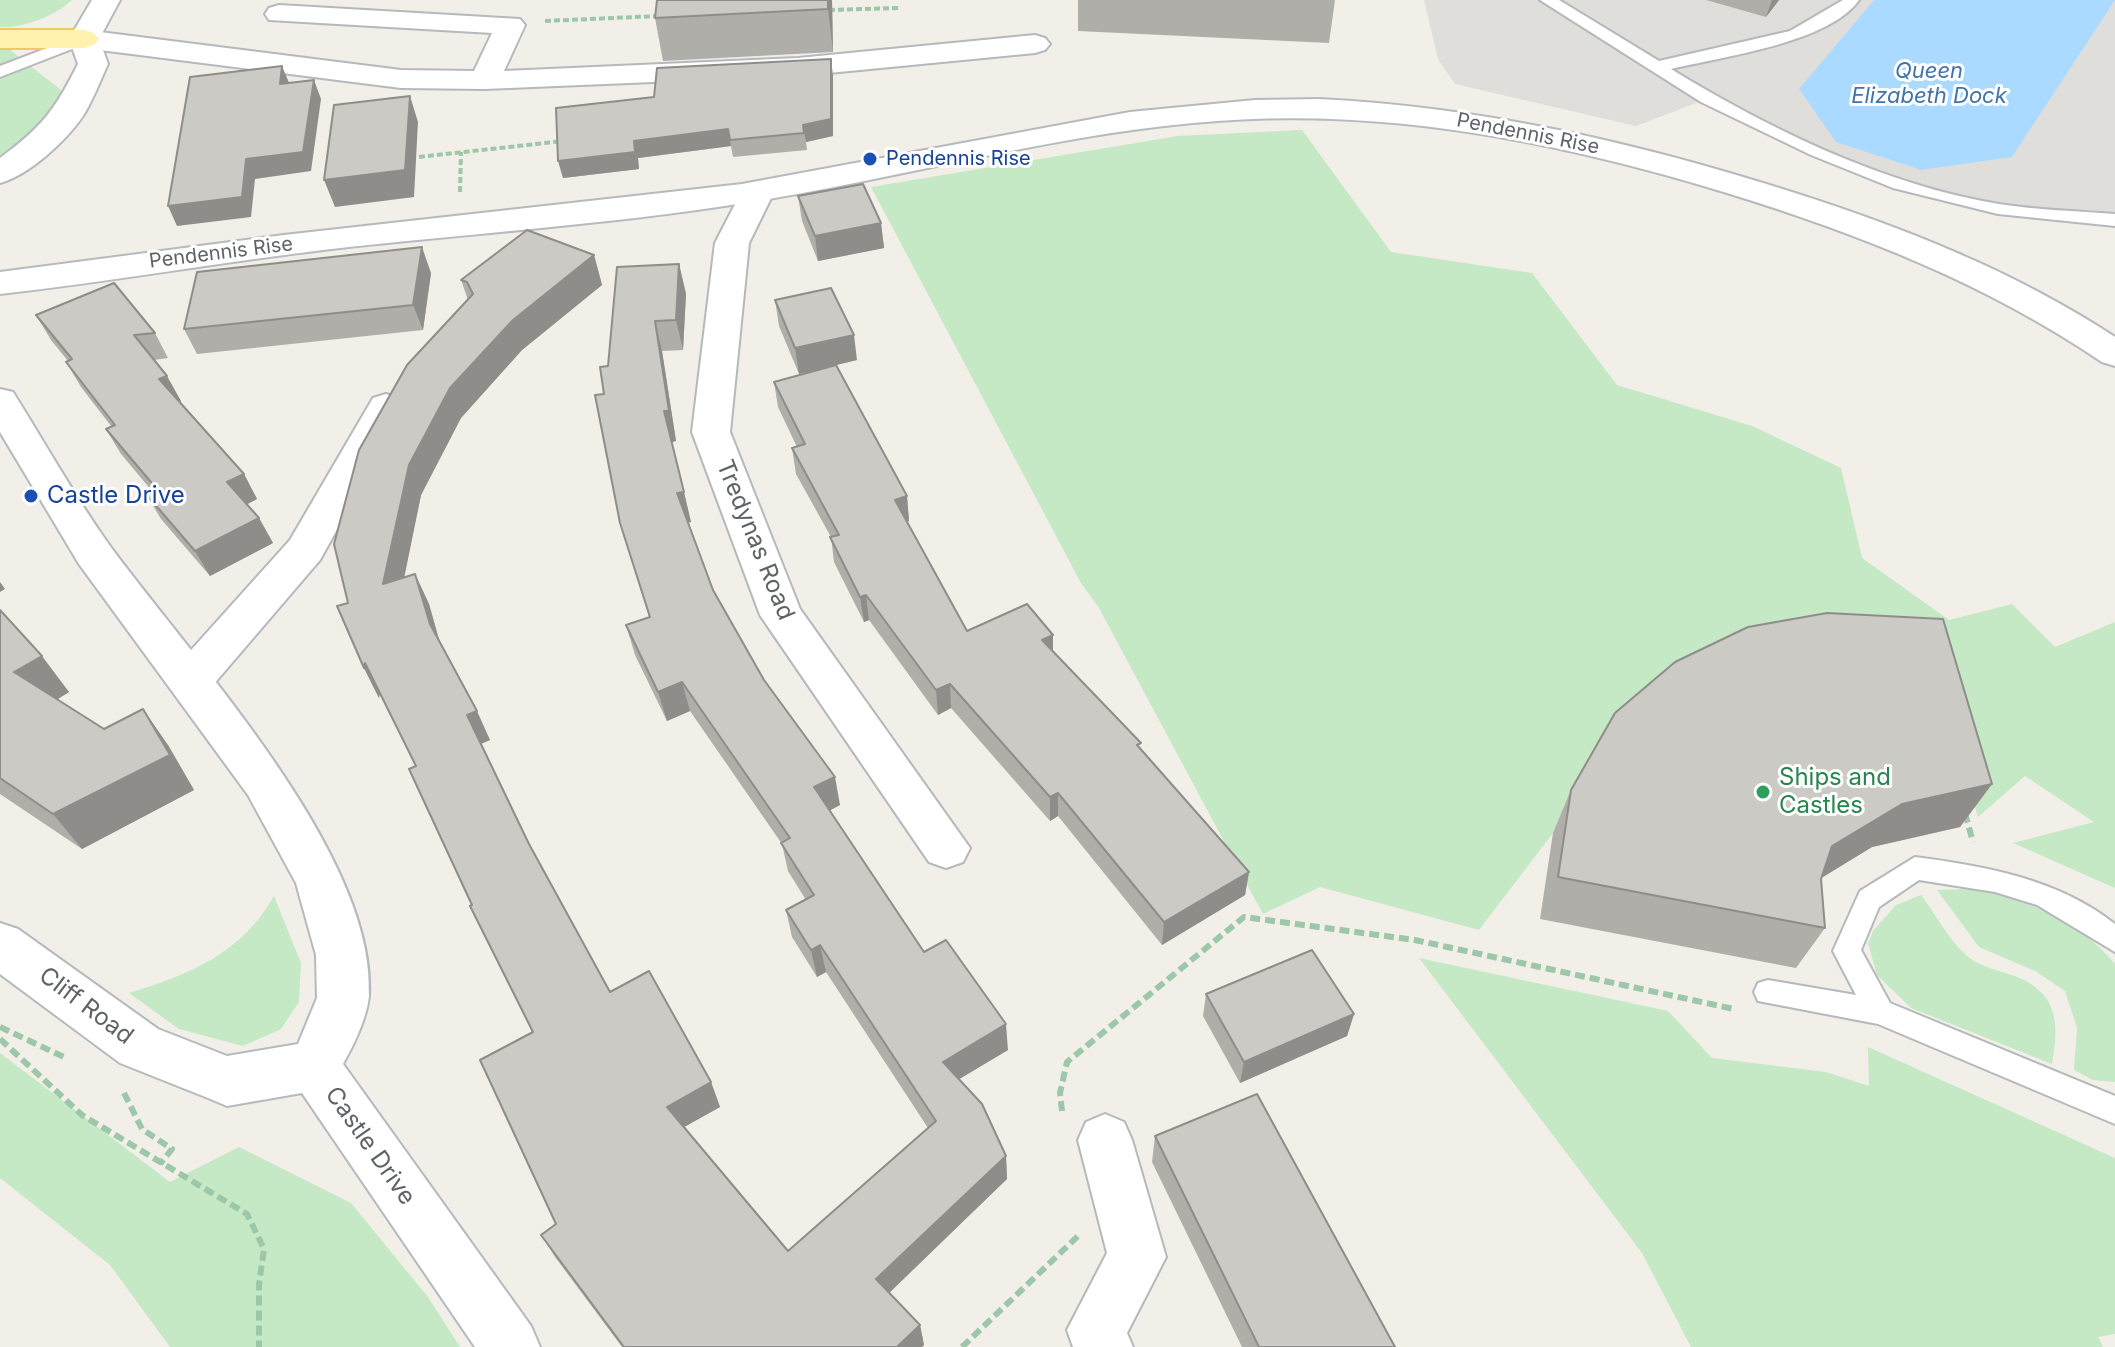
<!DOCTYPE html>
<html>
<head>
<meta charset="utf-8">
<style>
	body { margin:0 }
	canvas { display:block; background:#f1efe8 }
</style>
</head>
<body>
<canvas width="2115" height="1347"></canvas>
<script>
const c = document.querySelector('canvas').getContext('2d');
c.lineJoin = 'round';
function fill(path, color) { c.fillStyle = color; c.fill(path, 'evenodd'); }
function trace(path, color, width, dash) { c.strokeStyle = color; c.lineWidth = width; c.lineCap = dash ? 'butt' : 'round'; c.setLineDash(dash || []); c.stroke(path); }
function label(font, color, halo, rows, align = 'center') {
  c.font = font + ' Inter,sans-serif'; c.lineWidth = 6; c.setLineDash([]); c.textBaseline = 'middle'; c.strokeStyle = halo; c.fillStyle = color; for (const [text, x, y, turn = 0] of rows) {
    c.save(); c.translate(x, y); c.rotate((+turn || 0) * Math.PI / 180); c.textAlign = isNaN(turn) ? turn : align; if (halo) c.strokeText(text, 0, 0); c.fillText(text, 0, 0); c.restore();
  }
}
const industrial = new Path2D(`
	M1424 0H2115V215L1998 207 1899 183 1818 150 1709 98 1636 126 1455 84 1438 59Z`);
const green = new Path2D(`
	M0 0H72C55 16 24 28 0 27Z
	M0 42 61 90 54 116 0 161Z
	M1302 130 1391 252 1532 273 1617 385 1752 426 1841 468 1862 558 1949 620 2012 604 2055 647 2115 622V888L2013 843 2094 822 2025 776 1978 817 1933 662 1596 757 1553 833 1479 930 1320 887 1263 914 1099 608 1081 583 871 187 1178 136Z
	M1971 889C2026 899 2079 920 2115 964V1082L2093 1080 2074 1070 2077 1028 2065 991 2035 971 1979 947 1937 890Z
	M1921 895C1936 915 1951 944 1971 959 1984 968 2002 971 2017 977 2059 994 2059 1025 2052 1064L1911 1008 1877 975 1868 943 1873 931 1896 905Z
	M274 896 301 963 299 1002 281 1029 243 1046 179 1029 129 993C189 975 242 953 274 896Z
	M1419 958 1668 1011 1712 1058 1826 1072 1869 1086 1868 1047 2115 1158V1334L2098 1337 2103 1347H1691L1642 1253Z
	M0 1053 170 1182 239 1147 351 1203 428 1297 460 1347H170L110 1265 0 1178Z`);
const water = new Path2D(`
	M1874 0H2115L2012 157 1921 170 1836 142 1799 89Z`);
const pathFar1 = new Path2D(`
	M829 10 900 8
	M545 21 659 16
	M410 158 563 141
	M460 192 461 152`);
const path = new Path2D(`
	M1965 813 1973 842
	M0 1027 64 1057
	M0 1039 82 1115 247 1214 264 1249 259 1284V1347
	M124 1093 142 1129 172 1149 160 1164
	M1062 1111 1060 1093 1067 1062 1244 917 1415 940 1734 1009
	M962 1347 1078 1236`);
const lane = new Path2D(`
	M1540 0H1559L1659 61 1790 31 1843 0H1859C1829 43 1721 57 1671 69 1769 129 1884 185 1999 204 2037 210 2077 211 2115 214V226L1998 214 1893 188 1811 155 1701 102Z
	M84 34 90 36V42L0 77V66Z
	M1915 857C1985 866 2058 879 2115 924V952L2037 905 1995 892 1919 880 1879 907 1861 950 1890 1003 2115 1096V1124L1878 1024 1758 1001 1754 992 1758 983 1768 980 1856 995 1833 951 1860 891Z`);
const street = new Path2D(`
	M279 5 520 19 525 25 504 71 798 58 1035 35 1045 38 1050 44 1045 50 1035 53 798 76 485 89 401 88 84 48 74 45 69 39 74 33 84 30 401 70 474 71 492 33 269 20 265 14 269 8Z
	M757 182 769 185 774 192 749 243 730 432 800 609 970 848 963 862 946 868 929 862 760 615 692 432 715 243 745 185Z
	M386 394 399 398 405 407 320 560 207 692 191 697 175 692 169 680 175 668 290 540 373 398Z
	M1105 1114 1124 1122 1132 1140 1166 1257 1127 1333 1133 1347H1073L1067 1330 1107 1253 1078 1140 1086 1122Z`);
const secondary = new Path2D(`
	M92 0H120L99 39 108 64C100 81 93 100 83 116 66 141 29 175 0 183V158C42 127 55 110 78 64L69 39Z
	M1319 99C1482 107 1639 143 1795 193 1907 229 2016 272 2115 337V366L2102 362C1987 284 1860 234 1727 193 1553 140 1376 105 1193 123 1041 137 894 180 744 203 605 225 463 234 323 250 215 263 108 282 0 294V272L284 235 742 184 1130 112 1255 100Z
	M0 389 13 392C45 443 75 497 110 546 191 657 377 854 369 996 367 1017 354 1045 343 1064L531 1326 540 1347H475L302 1093 227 1106 208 1098 120 1063 0 974V923L18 929 158 1029 227 1056 298 1044 317 998 316 955 296 883 248 795 79 564 0 432Z`);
const primary = new Path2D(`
	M0 30H84L94 33 99 39 94 45 84 48H0Z`);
const wall = new Path2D(`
	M832 0 833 52 663 61 655 18Z
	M1078 0H1335L1329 43 1078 31Z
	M1706 0H1779L1766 17Z
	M833 76V136L806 142 807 150 733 157 731 146 638 158 639 169 563 178Z
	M798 196 881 223 884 248 818 261 802 221Z
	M594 255 602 285 522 350 461 418 421 495 404 577 415 574 429 604 440 643 490 740 481 744 529 844 610 992 711 1082 720 1107 684 1127 788 1251 928 1128 826 972 817 977 792 937 786 910 806 900 788 871 782 844 690 711 667 721 635 655 626 625 649 617 620 523 604 394 608 366 679 264 686 294 683 350 662 351 676 441 672 442 691 522 688 523 713 590 764 680 840 805 829 811 924 952 1008 1050 959 1079 1006 1156 1007 1179 889 1292 920 1325 924 1345 922 1347H622L555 1257 541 1235 556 1224 533 1032 472 905 416 766 380 693 379 698 364 668 348 603 468 300 461 280Z
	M431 273 423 330 197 354 184 329Z
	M775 300 857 360 836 365 907 496 909 521 907 522 967 631 1053 635V652L1249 872 1245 895 1162 945 1058 816 1050 821 951 708 938 715 869 620 864 622 834 562 831 537 796 474 792 448 797 447 778 407 774 382 830 367 799 374 779 326Z
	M36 315 155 333 168 358 154 360 181 401 180 402 244 474 257 499 247 504 259 518 273 543 210 576 161 519 146 494 152 491 121 454 106 429 111 426 81 387 66 362 68 361 51 340Z
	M0 610 69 692 57 699 104 729 168 745 194 790 82 849 0 794Z
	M1992 784 1960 827 1872 847 1821 878 1825 928 1796 968 1540 919 1553 833 1571 790Z
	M1206 994 1354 1014 1347 1036 1240 1083 1203 1016Z
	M1155 1136 1395 1347H1242L1152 1162Z`);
const shadedWall = new Path2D(`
	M828 0H832L833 52 828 9Z
	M1772 0H1779L1766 17Z
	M831 59 833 76V136L806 142 803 125Z
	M282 66 290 85 280 84Z
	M314 80 321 99 311 171 255 179 251 217 177 226 168 206Z
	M410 96 418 122 414 197 335 207 324 180Z
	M728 129 731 146 638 158 639 169 563 178 558 161 634 141Z
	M881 223 884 248 818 261 815 236Z
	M422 247 431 273 423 330 413 305Z
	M594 255 602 285 522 350 461 418 421 495 397 613 383 584 409 465 450 388 513 320Z
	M679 264 686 294 683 350 676 320Z
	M655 321 662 351 676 441 672 442 691 522 685 523 677 493 664 411Z
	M854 335 857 360 799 374 795 348Z
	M167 376 181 401 173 405 159 379Z
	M244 474 257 499 240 508 227 482Z
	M907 496 909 521 897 525 895 500Z
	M259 518 273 543 210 576 195 551Z
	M415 574 429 604 443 654 430 624Z
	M0 582 5 589 0 592Z
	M866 595 869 620 864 622 860 597Z
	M1053 635V660L1042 640Z
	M42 656 69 692 42 709 14 672Z
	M365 663 380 693 379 698 364 668Z
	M682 682 690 711 667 721 658 692Z
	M950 684 951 708 938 715 936 690Z
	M143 709 168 745 194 790 82 849 53 814Z
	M477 711 490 740 480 744 467 715Z
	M835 777 840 805 819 816 814 787Z
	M1992 784 1960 827 1872 847 1805 888 1832 846 1902 804Z
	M1058 793V816L1050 821V797Z
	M1249 872 1245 895 1162 945 1164 922Z
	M820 945 826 972 817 977 811 950Z
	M1354 1014 1347 1036 1240 1083 1244 1062Z
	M1006 1024 1008 1050 946 1087 943 1062Z
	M711 1082 720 1107 677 1131 667 1107Z
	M1006 1156 1007 1179 882 1300 876 1279Z
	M920 1325 924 1345 922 1347H897Z`);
const building = new Path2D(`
	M657 0H828V9L655 18Z
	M831 59V119L803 125 804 133 730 140 728 129 634 141 635 152 558 161 556 108 654 97 657 68Z
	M282 66 280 84 314 80 303 152 246 159 242 197 168 206 190 77Z
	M410 96 405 170 324 180 334 105Z
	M863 184 881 223 815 236 798 196Z
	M527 230 594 255 513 320 450 388 409 465 383 584 415 574 430 624 477 711 467 715 529 844 610 992 649 971 711 1082 667 1107 788 1251 936 1121 820 945 811 950 786 910 814 895 781 843 790 838 682 682 658 692 626 625 650 617 620 523 595 395 604 394 600 367 608 366 617 267 679 264 676 320 655 321 669 411H664L684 492 677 493 713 590 764 680 835 777 814 787 924 952 946 940 1006 1024 943 1062 982 1104 1006 1156 876 1279 920 1325 897 1347H624L541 1235 556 1224 480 1060 533 1032 470 906 472 905 409 769 416 766 365 663 364 668 337 606 348 603 334 544 359 450 407 365 473 294 467 282 461 280Z
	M422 247 413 305 184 329 197 272Z
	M114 283 155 333 134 335 167 376 159 379 244 474 227 482 259 518 195 551 146 494 156 488 106 429 115 425 66 362 72 359 36 315Z
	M831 288 854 335 795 348 775 300Z
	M836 365 907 496 895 500 967 631 1027 604 1053 635 1042 640 1141 743 1137 745 1249 872 1164 922 1058 793 1050 797 950 684 936 690 866 595 860 597 830 537 839 535 792 448 805 444 774 382Z
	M0 610 42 656 14 672 104 729 143 709 170 755 53 814 0 778Z
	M1827 613 1943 619 1992 784 1902 804 1832 846 1821 879 1825 928 1558 877 1571 790 1615 713 1675 662 1748 627Z
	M1312 950 1354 1014 1244 1062 1206 994Z
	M1257 1094 1395 1347H1259L1155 1136Z`);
const markers = [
	[870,159,8,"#1a4fb4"],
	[31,496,8,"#1a4fb4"],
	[1763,792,8,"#2e9e5b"]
];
const farStreetnames = [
	["Pendennis Rise",1528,134,11],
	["Pendennis Rise",221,253,-7]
];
const farTransitnames = [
	["Pendennis Rise",886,159]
];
const farWaternames = [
	["Queen",1929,71],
	["Elizabeth Dock",1929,96]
];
const transitNames = [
	["Castle Drive",47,496]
];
const streetNames = [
	["Tredynas Road",755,540,68],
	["Cliff Road",86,1006,37],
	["Castle Drive",370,1146,55]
];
const leisureNames = [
	["Ships and",1779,778],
	["Castles",1779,806]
];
fill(industrial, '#e0deda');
fill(green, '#c5e8c5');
fill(water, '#aadaff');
trace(lane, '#b5b8bc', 4);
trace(street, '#b5b8bc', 4);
trace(secondary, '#b6babf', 4);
trace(primary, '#f2c960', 4);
trace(pathFar1, '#9cc7a9', 4, [6, 3]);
trace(path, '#9cc7a9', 6, [10, 5]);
fill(lane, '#fff');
fill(street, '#fff');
fill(secondary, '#fff');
fill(primary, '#fff2af');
fill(wall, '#afaea9');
fill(shadedWall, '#8f8d8a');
fill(building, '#cccac5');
trace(building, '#8f8d8a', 2);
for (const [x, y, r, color] of markers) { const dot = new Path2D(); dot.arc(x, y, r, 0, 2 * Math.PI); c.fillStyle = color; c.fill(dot); trace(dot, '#fff', 3); }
label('20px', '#5f6368', '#fff', farStreetnames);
label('20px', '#164399', '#fff', farTransitnames, 'left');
label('italic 22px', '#4174aa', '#fff', farWaternames);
label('24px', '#164399', '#fff', transitNames, 'left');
label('24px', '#5f6368', '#fff', streetNames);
label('24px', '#27864d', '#fff', leisureNames, 'left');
</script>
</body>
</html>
